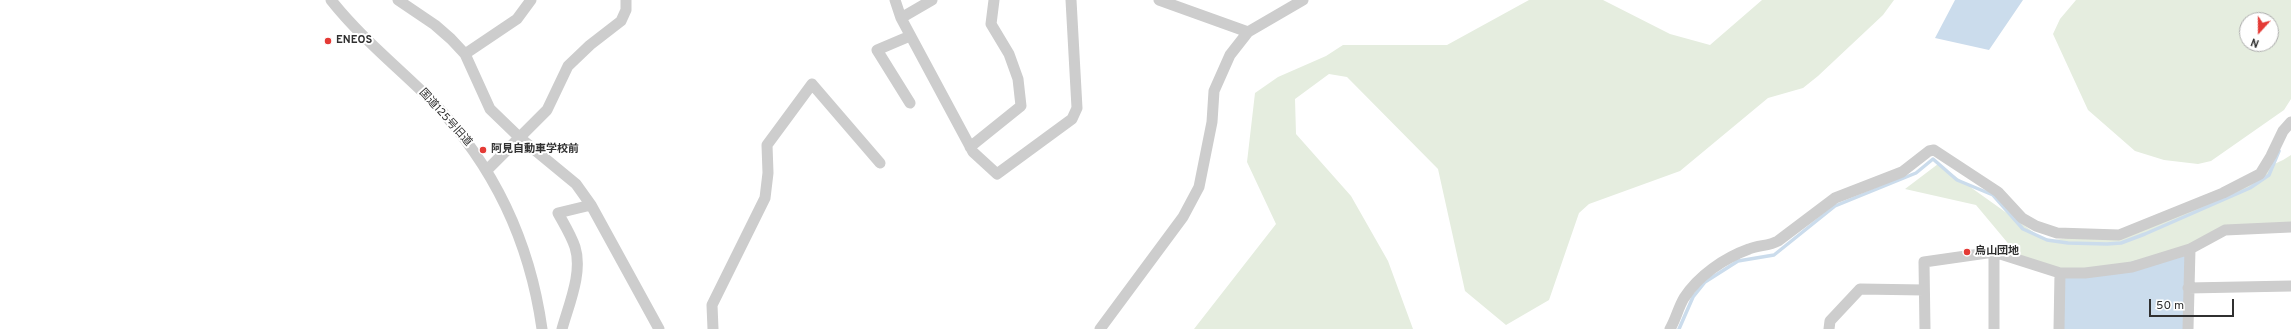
<!DOCTYPE html>
<html>
<head>
<meta charset="utf-8">
<style>
	body { margin:0 }
	#map { position:relative; width:2291px; height:329px; overflow:hidden; background:#fff; font-family:Overpass,sans-serif }
	canvas { display:block }
	.north { position:absolute; left:2239px; top:12px; width:40px; height:40px; box-sizing:border-box; background:#fff; border:1px solid #acacac; border-radius:50%; rotate:201deg; font-size:11px; font-weight:700; line-height:16px; text-align:center; color:#303030 }
	.north::after { content:''; display:block; margin:auto; width:14px; height:18px; background:#e43a35; clip-path:polygon(50% 0,100% 100%,50% 72%,0 100%) }
	.scale { position:absolute; left:2149px; top:299px; width:85px; height:18px; box-sizing:border-box; border:2px solid #303030; border-top:0; padding-left:5px; font-size:12px; line-height:14px; white-space:nowrap; color:#303030; -webkit-text-stroke:3px #fff; paint-order:stroke }
</style>
</head>
<body>
<div id="map">
<canvas width="2291" height="329"></canvas>
<div class="north">N</div>
<div class="scale">50 m</div>
</div>
<script>
const c = document.querySelector('canvas').getContext('2d');
c.lineJoin = 'round';
function fill(path, color) { c.fillStyle = color; c.fill(path, 'evenodd'); }
function trace(path, color, width, dash) { c.strokeStyle = color; c.lineWidth = width; c.lineCap = dash ? 'butt' : 'round'; c.setLineDash(dash || []); c.stroke(path); }
function label(font, color, halo, rows, align = 'center') {
  c.font = font + ' Overpass,"Noto Sans JP",sans-serif'; c.lineWidth = 4; c.setLineDash([]); c.textBaseline = 'middle'; c.strokeStyle = halo; c.fillStyle = color; for (const [text, x, y, turn = 0] of rows) {
    c.save(); c.translate(x, y); c.rotate((+turn || 0) * Math.PI / 180); c.textAlign = isNaN(turn) ? turn : align; if (halo) c.strokeText(text, 0, 0); c.fillText(text, 0, 0); c.restore();
  }
}
const green = new Path2D(`
	M1529 0H1603L1670 34 1710 45 1762 0H1894L1883 15 1818 76 1803 88 1768 98 1680 171 1589 204 1579 213 1549 300 1506 325 1465 291 1438 169 1347 77 1329 74 1295 99 1296 134 1351 196 1388 261 1413 329H1194L1276 224 1247 162 1255 93 1278 77 1326 56 1343 45H1447Z
	M2076 0H2291V99L2284 110 2211 161 2198 164 2164 160 2135 151 2088 110 2053 34 2060 19ZM2247 20H2271V44H2247Z
	M2291 155V227L2225 230 2190 249 2085 273 2022 260 1976 205 1905 189 1938 164 2046 241 2135 229 2283 160Z`);
const water = new Path2D(`
	M1955 0H2023L1989 50 1935 38Z
	M2186 248 2184 329H2059L2060 270 2085 273Z`);
const stream = new Path2D(`
	M1679 329 1693 297 1705 282 1738 261 1774 255 1835 206 1916 173 1933 159 1957 180 1993 195 2023 229 2047 240 2068 243 2107 244 2121 243 2145 234 2250 188 2269 175 2279 151`);
const minor = new Path2D(`
	M331 0C361 38 400 69 434 103 494 166 530 243 542 329
	M398 0 435 25 451 39 465 54 490 109 519 137 576 184 591 205 659 329
	M895 0 901 18 932 0
	M1159 0 1248 32
	M901 18 973 152 997 174 1072 119 1077 108 1071 0
	M910 36 877 50 910 103
	M465 54 517 19 531 0
	M970 147 1021 106 1018 79 1009 54 991 24 994 0
	M487 170 547 110 568 66 590 45 621 21 626 10V0
	M1994 252V329
	M2188 288 2291 286
	M562 329C569 304 583 272 575 247 571 235 564 224 558 213L591 205
	M713 329 712 305 765 198 768 173 767 145 812 84 880 163
	M1100 329 1183 217 1199 187 1212 122 1214 91 1230 55 1248 32 1303 0
	M1670 329C1676 319 1678 308 1684 298 1698 276 1724 258 1749 249 1759 245 1769 246 1778 241L1835 198 1902 172 1929 151 1934 150 1998 192 2022 218 2036 226 2057 233 2119 235 2223 193 2260 174 2271 156 2283 131 2291 122
	M1829 329 1830 321 1860 289 1924 290
	M1925 329 1924 262 1994 252 2060 273H2085L2132 267 2190 249 2225 230 2291 227
	M2059 329 2060 273
	M2188 329 2190 249`);
const markers = [
	[328,41,4,"#e43a35"],
	[483,150,4,"#e43a35"],
	[1967,252,4,"#e43a35"]
];
const poiNames = [
	["ENEOS",336,41],
	["阿見自動車学校前",491,150],
	["烏山団地",1975,252]
];
const streetNames = [
	["国道125号旧道",445,118,48]
];
fill(green, '#e5eddf');
fill(water, '#cbdcec');
trace(stream, '#cbdcec', 3.5);
trace(minor, '#cdcdcd', 11);
for (const [x, y, r, color] of markers) { const dot = new Path2D(); dot.arc(x, y, r, 0, 2 * Math.PI); c.fillStyle = color; c.fill(dot); trace(dot, '#fff', 1.5); }
label('bold 11px', '#303030', '#fff', poiNames, 'left');
label('11px', '#303030', '#fff', streetNames);
</script>
</body>
</html>
